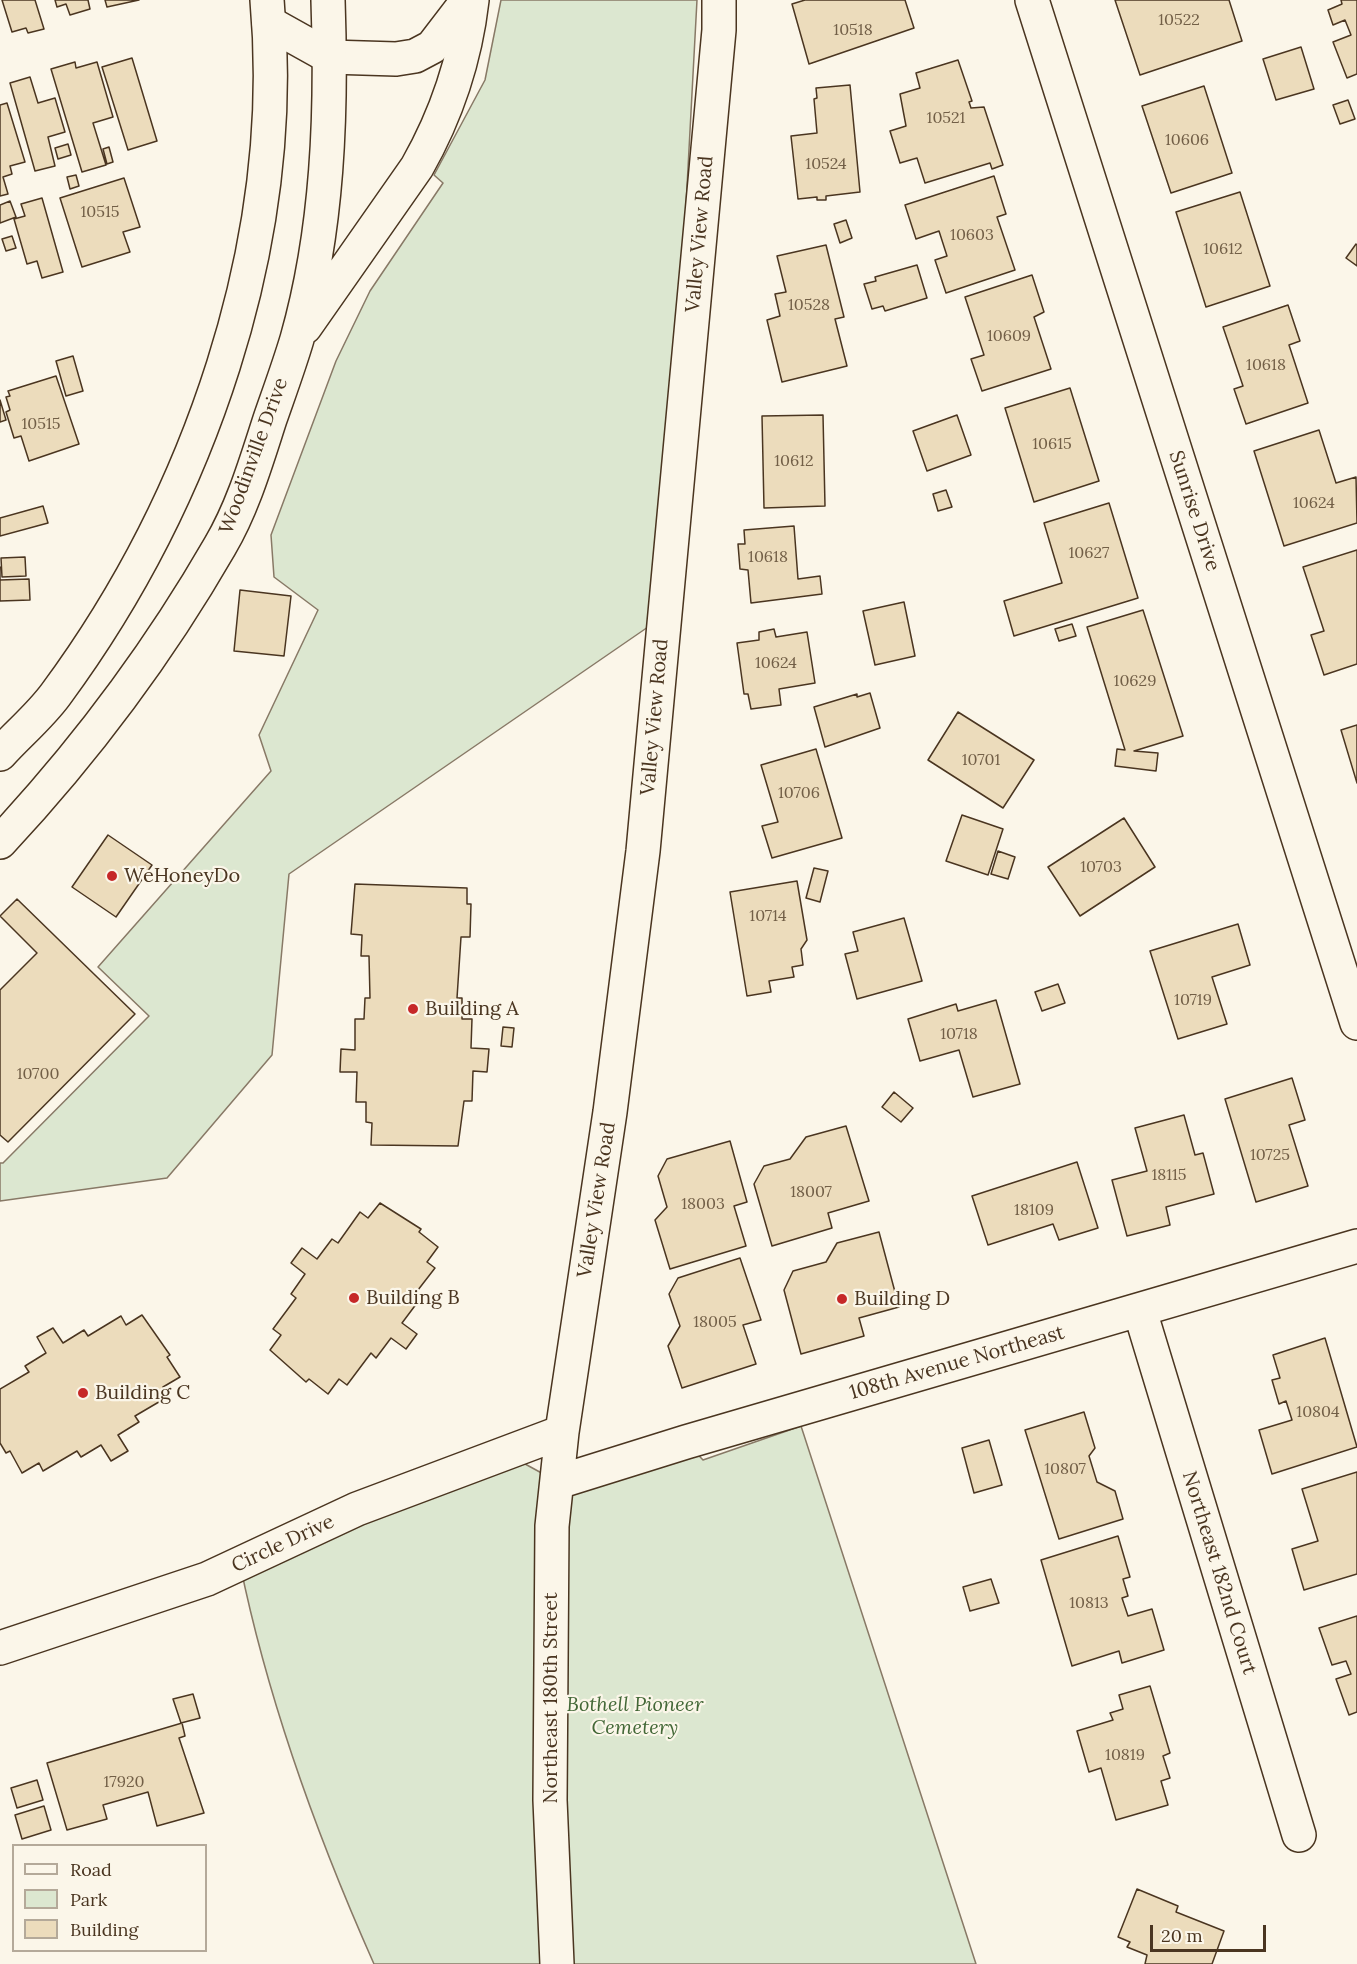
<!DOCTYPE html>
<html>
<head>
<meta charset="utf-8">
<style>
	body { margin:0 }
	#map { position:relative; width:1357px; height:1964px; overflow:hidden; background:#fbf6e9; font-family:Lora,serif }
	canvas { display:block }
	.legend { position:absolute; left:12px; top:1844px; width:195px; height:108px; box-sizing:border-box; background:#fbf6e9; border:2px solid #b4a999; margin:0; padding:8px 10px; list-style:none; font-size:18px; color:#4a3520 }
	.legend li { display:flex; align-items:center; gap:12px; height:30px }
	.legend b { width:30px; border:2px solid #b4a999 }
	.scale { position:absolute; left:1150px; top:1925px; width:116px; height:27px; box-sizing:border-box; border:3px solid #4a3520; border-top:0; padding-left:8px; font-size:18px; line-height:21px; white-space:nowrap; color:#4a3520; -webkit-text-stroke:4px #fbf6e9; paint-order:stroke }
</style>
</head>
<body>
<div id="map">
<canvas width="1357" height="1964"></canvas>
<ul class="legend">
<li><b style="height:8px;background:#fbf6e9"></b>Road</li>
<li><b style="height:16px;background:#dce7d0"></b>Park</li>
<li><b style="height:16px;background:#ecdcbc"></b>Building</li>
</ul>
<div class="scale">20 m</div>
</div>
<script>
const c = document.querySelector('canvas').getContext('2d');
c.lineJoin = 'round';
function fill(path, color) { c.fillStyle = color; c.fill(path, 'evenodd'); }
function trace(path, color, width, dash) { c.strokeStyle = color; c.lineWidth = width; c.lineCap = dash ? 'butt' : 'round'; c.setLineDash(dash || []); c.stroke(path); }
function label(font, color, halo, rows, align = 'center') {
  c.font = font + ' Lora,serif'; c.lineWidth = 4.5; c.setLineDash([]); c.textBaseline = 'middle'; c.strokeStyle = halo; c.fillStyle = color; for (const [text, x, y, turn = 0] of rows) {
    c.save(); c.translate(x, y); c.rotate((+turn || 0) * Math.PI / 180); c.textAlign = isNaN(turn) ? turn : align; if (halo) c.strokeText(text, 0, 0); c.fillText(text, 0, 0); c.restore();
  }
}
const green = new Path2D(`
	M501 0H697L664 616 289 874 272 1055 167 1178 0 1201V1163H3L149 1016 98 967 271 771 259 735 318 610 274 577 271 535 336 361 370 291 443 183 434 175 485 80Z
	M801 1426 976 1964H374C317 1836 268 1701 240 1564L505 1453 558 1482 686 1442 703 1460Z`);
const building = new Path2D(`
	M2 0H35L44 29 28 33 26 28 12 32Z
	M55 0H88L90 9 70 15 66 4 57 7Z
	M105 0H139L107 7Z
	M805 0H905L914 28 809 64 792 4Z
	M1115 0H1229L1242 41 1140 75Z
	M1341 0H1357V74L1347 78 1333 42 1351 35 1345 20 1333 25 1328 10 1342 4Z
	M1301 47 1314 89 1276 100 1263 59Z
	M132 58 157 141 128 150 102 67Z
	M958 60 972 101 969 102 971 108 984 107 1003 165 992 169 990 163 925 183 917 158 900 163 890 131 906 126 900 94 920 88 916 73Z
	M75 62 76 68 97 62 113 117 93 123 106 165 82 172 51 69Z
	M30 77 38 103 55 98 65 132 48 137 55 166 35 171 10 83Z
	M850 85 860 192 826 196V200H817V197L798 199 791 136 817 133 814 99 817 98 816 88Z
	M1204 86 1232 173 1171 193 1142 106Z
	M1348 100 1355 119 1340 124 1333 105Z
	M7 103 25 162 10 166 12 174 3 177 8 194 0 196V105Z
	M68 144 71 155 58 159 55 148Z
	M109 147 113 162 107 164 103 149Z
	M76 175 79 186 70 189 67 177Z
	M994 176 1006 214 997 217 1015 270 946 293 935 260 947 256 939 231 916 239 905 205Z
	M124 178 140 227 123 232 130 252 82 267 60 198Z
	M1240 192 1270 286 1206 307 1176 212Z
	M42 198 63 272 42 278 37 261 27 264 14 219 25 216 21 204Z
	M10 201 16 217 0 223V205Z
	M846 220 852 238 840 243 834 224Z
	M12 236 16 248 6 251 2 239Z
	M1356 244 1357 245V266L1346 258Z
	M826 245 844 317 835 319 847 366 782 382 767 320 780 316 775 294 786 292 777 256Z
	M917 265 927 298 885 311 883 306 872 309 864 284 876 281 875 277Z
	M1032 275 1044 312 1034 317 1051 369 982 391 971 359 984 355 965 297Z
	M1288 305 1300 341 1289 345 1308 403 1246 424 1234 389 1243 386 1223 327Z
	M73 356 83 391 66 396 56 361Z
	M56 376 79 444 29 461 21 436 14 438 6 412 10 410 6 397 10 396 8 391Z
	M1070 388 1099 481 1034 502 1005 408Z
	M0 400 6 420 0 422Z
	M823 415 825 506 764 508 762 416Z
	M957 415 971 455 927 471 913 431Z
	M1319 430 1336 483 1356 477 1357 523 1284 546 1254 451Z
	M946 490 952 507 938 511 933 494Z
	M1109 503 1138 598 1014 636 1004 601 1062 583 1044 523Z
	M43 506 48 523 0 536V518Z
	M794 526 798 579 820 576 822 594 751 603 748 570 740 569 738 544H745L744 530Z
	M1357 550V664L1324 675 1311 635 1324 631 1303 567Z
	M25 557 26 576 2 577 1 558Z
	M0 567V580L29 579 30 600 0 601Z
	M240 590 291 596 284 656 234 651Z
	M904 602 915 656 875 665 863 611Z
	M1143 610 1183 736 1134 751 1158 753 1156 771 1115 766 1117 749 1125 750 1087 627Z
	M1072 624 1076 636 1059 641 1055 629Z
	M774 629 776 637 807 632 815 683 779 689 781 705 751 709 748 694H744L737 643 759 640V632Z
	M870 693 880 728 825 747 814 707 857 694V697Z
	M958 712 1034 760 1003 808 928 760Z
	M1357 725V783L1341 730Z
	M816 749 842 838 772 858 762 826 778 822 761 765Z
	M962 815 1003 829 988 875 946 861Z
	M1124 818 1155 867 1080 916 1048 867Z
	M108 835 152 865 116 917 72 887Z
	M998 851 1015 857 1008 879 991 874Z
	M814 868 828 871 820 902 806 898Z
	M797 881 807 940 801 949 803 965 792 967 794 977 769 981 771 992 747 996 730 892Z
	M355 884 467 888V904H471L470 937H461L457 998H462V1019H472L471 1048 489 1049 487 1072 473 1071 472 1101H464L458 1146 371 1145 372 1123 366 1122V1102H356L357 1072H340L341 1049 355 1050V1019H364L365 998H370L369 956H361L362 935 351 934Z
	M17 899 135 1014 8 1142 0 1135V990L37 953 0 916Z
	M904 918 922 981 857 999 845 954 858 951 853 932Z
	M1238 924 1250 965 1212 977 1227 1024 1178 1039 1150 951Z
	M1058 984 1065 1003 1042 1011 1035 992Z
	M996 1000 1020 1084 973 1097 959 1050 920 1061 908 1019 956 1004 958 1011Z
	M503 1027 514 1028 512 1047 501 1046Z
	M1292 1078 1305 1120 1289 1125 1308 1186 1256 1202 1225 1099Z
	M894 1092 913 1108 901 1122 882 1107Z
	M1184 1115 1195 1155 1203 1153 1214 1194 1166 1207 1170 1225 1127 1236 1112 1180 1147 1171 1135 1128Z
	M846 1126 869 1201 828 1213 832 1228 772 1246 754 1184 764 1166 790 1159 806 1137Z
	M730 1141 747 1202 734 1206 746 1246 670 1269 655 1220 667 1207 658 1176 667 1159Z
	M1077 1162 1098 1228 1059 1240 1053 1224 988 1245 972 1196Z
	M380 1203 421 1229 419 1232 438 1247 427 1262 435 1268 411 1299 417 1303 402 1323 417 1334 406 1349 391 1338 376 1358 371 1353 347 1385 339 1379 328 1394 309 1379 306 1382 270 1350 281 1335 273 1329 296 1298 291 1294 305 1274 291 1263 302 1248 317 1259 332 1239 338 1243 360 1212 368 1218Z
	M879 1232 899 1307 859 1318 864 1336 801 1354 784 1290 793 1271 826 1262 837 1243Z
	M740 1258 761 1320 743 1325 756 1364 682 1388 668 1346 680 1326 669 1294 678 1278Z
	M142 1315 170 1355 167 1357 180 1377 163 1387 169 1396 135 1416 139 1422 118 1435 128 1451 111 1461 101 1445 81 1457 77 1451 43 1471 39 1463 22 1473 10 1451 6 1453 0 1443V1389L29 1372 25 1366 46 1353 37 1337 53 1328 63 1343 84 1330 88 1336 121 1316 126 1325Z
	M1325 1338 1357 1447 1272 1474 1259 1430 1292 1420 1286 1401 1279 1404 1272 1380 1280 1378 1273 1355Z
	M1084 1412 1095 1448 1089 1456 1097 1482 1115 1491 1123 1519 1059 1539 1025 1430Z
	M989 1440 1002 1485 974 1493 962 1448Z
	M1357 1472V1574L1304 1590 1292 1549 1318 1541 1302 1489Z
	M1118 1536 1130 1577 1123 1579 1128 1596 1122 1598 1128 1616 1152 1609 1164 1650 1122 1663 1119 1651 1072 1666 1041 1560Z
	M991 1579 999 1603 970 1611 963 1587Z
	M1357 1616V1712L1349 1715 1336 1679 1351 1674 1346 1661 1332 1665 1319 1628Z
	M1150 1686 1170 1753 1163 1756 1170 1778 1161 1781 1168 1805 1116 1820 1101 1768 1089 1772 1077 1731 1113 1720 1110 1713 1123 1709 1119 1695Z
	M193 1694 200 1718 181 1723 173 1699Z
	M182 1723 185 1736 179 1738 204 1813 157 1826 148 1792 103 1805 107 1819 67 1830 47 1763Z
	M37 1780 43 1800 17 1808 11 1788Z
	M44 1806 51 1830 22 1839 15 1815Z
	M1137 1889 1178 1906 1176 1912 1224 1931 1212 1964H1145L1147 1955 1127 1947 1130 1942 1118 1937Z`);
const minor = new Path2D(`
	M1032 0 1357 1023
	M1140 1311 1299 1835
	M558 1482 686 1442 1357 1246
	M0 1648 207 1579 357 1509 562 1432
	M557 1964 550 1800 552 1526 562 1432 610 1112 643 851 719 30V0`);
const secondary = new Path2D(`
	M269 23 330 57 396 59 415 56 432 47 468 0`);
const primary = new Path2D(`
	M305 327 417 167C447 114 465 61 472 0
	M0 754C18 734 40 716 56 694 199 500 289 243 267 0
	M0 842C84 752 159 652 220 546 243 507 256 462 270 419 279 393 289 366 297 339 328 230 332 113 328 0`);
const markers = [
	[112,876,6,"#c62828"],
	[413,1009,6,"#c62828"],
	[354,1298,6,"#c62828"],
	[842,1299,6,"#c62828"],
	[83,1393,6,"#c62828"]
];
const numberNames = [
	["10522",1179,20],
	["10518",853,30],
	["10521",946,118],
	["10606",1187,140],
	["10524",826,164],
	["10515",100,212],
	["10603",972,235],
	["10612",1223,249],
	["10528",809,305],
	["10609",1009,336],
	["10618",1266,365],
	["10515",41,424],
	["10615",1052,444],
	["10612",794,461],
	["10624",1314,503],
	["10627",1089,553],
	["10618",768,557],
	["10624",776,663],
	["10629",1135,681],
	["10701",981,760],
	["10706",799,793],
	["10703",1101,867],
	["10714",768,916],
	["10719",1193,1000],
	["10718",959,1034],
	["10700",38,1074],
	["10725",1270,1155],
	["18115",1169,1175],
	["18007",811,1192],
	["18003",703,1204],
	["18109",1034,1210],
	["18005",715,1322],
	["10804",1318,1412],
	["10807",1065,1469],
	["10813",1089,1603],
	["10819",1125,1755],
	["17920",124,1782]
];
const streetNames = [
	["Valley View Road",700,234,-85],
	["Woodinville Drive",254,456,-70],
	["Sunrise Drive",1194,511,72],
	["Valley View Road",655,717,-85],
	["Valley View Road",597,1200,-81],
	["108th Avenue Northeast",957,1363,-16],
	["Circle Drive",283,1544,-25],
	["Northeast 182nd Court",1219,1573,73],
	["Northeast 180th Street",551,1698,-90]
];
const poiNames = [
	["WeHoneyDo",124,876],
	["Building A",425,1009],
	["Building B",366,1298],
	["Building D",854,1299],
	["Building C",95,1393]
];
const parkNames = [
	["Bothell Pioneer",635,1705],
	["Cemetery",635,1728]
];
fill(green, '#dce7d0');
trace(green, '#887966', 1.5);
fill(building, '#ecdcbc');
trace(building, '#4a3520', 1.5);
trace(minor, '#4a3520', 36);
trace(secondary, '#4a3520', 36);
trace(primary, '#4a3520', 36);
trace(minor, '#fbf6e9', 33);
trace(secondary, '#fbf6e9', 33);
trace(primary, '#fbf6e9', 33);
for (const [x, y, r, color] of markers) { const dot = new Path2D(); dot.arc(x, y, r, 0, 2 * Math.PI); c.fillStyle = color; c.fill(dot); trace(dot, '#fbf6e9', 2); }
label('16px', '#725f47', null, numberNames);
label('20px', '#4a3520', '#fbf6e9', streetNames);
label('20px', '#4a3520', '#fbf6e9', poiNames, 'left');
label('italic 20px', '#436837', '#fbf6e9', parkNames);
</script>
</body>
</html>
